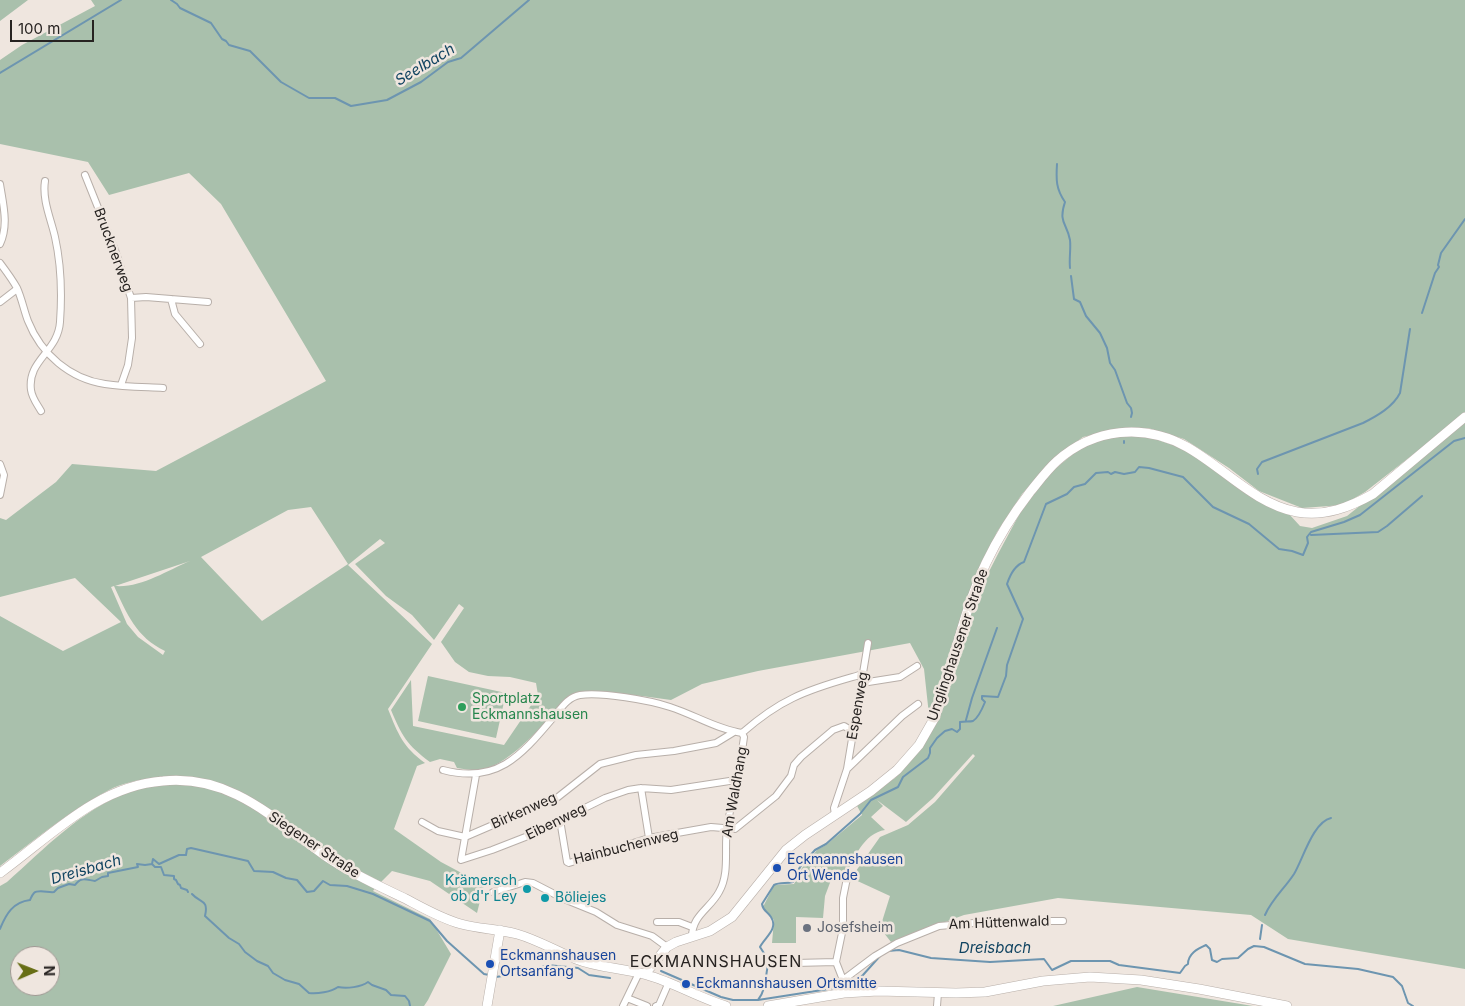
<!DOCTYPE html>
<html>
<head>
<meta charset="utf-8">
<style>
	body { margin:0 }
	#map { position:relative; width:1465px; height:1006px; overflow:hidden; background:#efe6df; font-family:Inter,sans-serif }
	canvas { display:block }
	.north { position:absolute; left:10px; top:946px; width:50px; height:50px; box-sizing:border-box; background:#efe6df; border:1px solid #9f9893; border-radius:50%; rotate:89deg; font-size:14px; font-weight:700; line-height:20px; text-align:center; color:#272321 }
	.north::after { content:''; display:block; margin:auto; width:18px; height:22px; background:#676e15; clip-path:polygon(50% 0,100% 100%,50% 72%,0 100%) }
	.scale { position:absolute; left:10px; top:20px; width:84px; height:22px; box-sizing:border-box; border:2px solid #272321; border-top:0; padding-left:6px; font-size:15px; line-height:18px; white-space:nowrap; color:#272321; -webkit-text-stroke:4px #efe6df; paint-order:stroke }
</style>
</head>
<body>
<div id="map">
<canvas width="1465" height="1006"></canvas>
<div class="north">N</div>
<div class="scale">100 m</div>
</div>
<script>
const c = document.querySelector('canvas').getContext('2d');
c.lineJoin = 'round';
function fill(path, color) { c.fillStyle = color; c.fill(path, 'evenodd'); }
function trace(path, color, width, dash) { c.strokeStyle = color; c.lineWidth = width; c.lineCap = dash ? 'butt' : 'round'; c.setLineDash(dash || []); c.stroke(path); }
function label(font, color, halo, rows, align = 'center') {
  c.font = font + ' Inter,sans-serif'; c.lineWidth = 5; c.setLineDash([]); c.textBaseline = 'middle'; c.strokeStyle = halo; c.fillStyle = color; for (const [text, x, y, turn = 0] of rows) {
    c.save(); c.translate(x, y); c.rotate((+turn || 0) * Math.PI / 180); c.textAlign = isNaN(turn) ? turn : align; if (halo) c.strokeText(text, 0, 0); c.fillText(text, 0, 0); c.restore();
  }
}
const green = new Path2D(`
	M0 0H28L0 21Z
	M91 0H1465V414L1365 492 1343 505 1302 508 1259 491 1229 468 1184 439 1148 428 1117 429 1083 437 1053 459 1022 494 997 532 969 593 929 715 924 669 910 643 758 671 702 684 671 700 642 696 584 693 572 694C549 717 513 764 481 770 474 771 465 769 457 768L454 762 440 759 430 762C407 745 402 736 391 710L411 680 413 726 504 745 538 695 536 683 510 677 488 676 469 672 455 662 441 642 464 608 459 604 434 640 412 615 386 596 355 564 385 543 380 539 348 565 432 644 388 709C398 734 403 747 425 763L417 766 394 829 441 862 484 885 477 913 430 881 392 871 381 882C367 874 351 868 337 859 315 846 295 826 273 812 234 786 200 772 153 778 138 780 122 783 109 790 70 810 35 840 0 866V616L63 651 121 622 75 578 0 597V518L6 520 56 482 72 464 156 471 326 381 221 204 189 173 109 195 88 162 0 144V60L22 45 95 6ZM311 507 348 564 262 621 201 557 288 510ZM190 561C166 571 141 588 115 586ZM114 586C127 614 136 637 165 651L163 655 138 637 127 624 111 587Z
	M1465 422V969L1288 939 1251 915 1058 898 964 915 891 942 880 928 890 896 851 878 880 837 908 825 935 802 975 756 973 754 933 798 906 822 877 800 883 806 871 817 885 830C864 833 853 859 846 876L834 872 825 896 823 918 796 917V943H772L774 920 763 907 774 885 794 884 802 868 817 850 826 845 862 815 856 804 895 778 921 748 937 723 976 597 999 552 1020 513 1049 474 1079 449 1109 436 1144 435 1184 449 1289 514 1300 526 1312 528 1347 516Z
	M428 676 506 693 496 738 418 721Z
	M166 784 200 786 232 796 264 814 376 887 373 891 430 919 451 954 428 1000 424 1006H0V886L7 882C45 848 80 811 128 792 139 787 153 786 166 784ZM20 956H50V986H20Z
	M1137 987 1253 1006H1053Z`);
const stream = new Path2D(`
	M171 0 177 4 180 8 211 23 222 39 226 41 229 45 250 51 281 82 309 98H335L351 106 387 100 421 82 448 62 461 58 529 0
	M0 73 121 0
	M1057 164C1056 180 1056 189 1065 202 1058 223 1067 223 1070 240 1071 249 1069 258 1070 268
	M1071 276 1074 299 1080 302 1086 316 1100 333 1107 348 1110 363 1115 370 1127 403 1131 408 1132 413 1131 417
	M1422 313 1435 273 1439 267 1438 265 1441 253 1465 219
	M1124 443V441
	M1258 474 1257 469 1262 462 1363 423C1377 416 1393 407 1400 393L1410 329
	M1311 535 1378 532 1387 526 1422 496
	M966 720 972 698 997 628
	M152 864 155 867H161L164 875 174 876V879L176 880 178 884 180 885 181 888 187 890 188 892
	M192 894C200 903 209 899 205 916L229 938 239 944 245 952 257 961 268 966 273 973 285 980 299 984 309 993C317 994 331 992 338 987 347 989 361 987 368 982L372 985 386 990 391 995 405 996 409 1001 410 1006
	M1265 915C1272 899 1285 888 1294 874 1303 859 1313 822 1331 818
	M0 929C6 914 13 902 30 900 31 898 32 895 34 893 38 889 49 893 54 892L58 888 69 884 75 885C81 876 87 880 95 881L102 877 108 876V873L138 867 137 864 145 865 152 864 153 859 159 864 179 855H186L187 849 191 848 248 861 254 871 273 872 286 878 297 880 307 892 314 891 323 881 330 885 347 886 373 894 430 921 447 941 484 974 489 975
	M1260 939 1262 925
	M888 951 899 950 931 958 990 962 1044 959 1052 970 1071 961H1110L1119 965 1180 973 1185 966 1188 964C1188 954 1197 949 1206 945L1210 949 1212 960 1217 962 1222 959 1238 958 1248 949 1254 946 1264 947 1305 964 1358 969 1393 977 1402 986 1408 1003 1413 1006
	M661 971 721 997 733 1000H758L848 986 863 975 880 956
	M496 977 532 971 547 965 578 968 589 975 610 978
	M758 1000C767 989 765 974 769 961L760 947C764 938 779 929 771 917 767 911 763 911 762 904L774 885C780 882 787 884 793 882L800 867 815 850 826 844 860 814 871 800 898 787 903 777 928 758 930 753V748L937 738 945 731 952 729 957 732 960 729V722C964 721 970 722 973 721 978 718 983 707 985 702L982 699V696L998 697 1006 676 1007 665 1023 619 1007 584C1010 575 1015 565 1024 562L1046 504 1067 494 1074 487 1085 484 1096 473 1108 472 1111 474 1115 472 1124 474 1135 472 1139 467 1149 468 1183 477 1213 507 1249 524 1279 549 1292 551 1303 555 1308 543 1307 537 1311 532 1344 522 1360 515 1454 441 1465 438`);
const street = new Path2D(`
	M85 175 115 250 131 298 132 338 128 365 121 385
	M0 184C3 204 9 225 0 244
	M0 263C6 271 12 279 17 288 22 299 24 311 28 321 41 354 70 379 105 384 124 387 144 387 163 388
	M131 298 146 297 208 302
	M171 299 175 314 200 344
	M0 302 17 289
	M41 411C37 404 32 398 31 390 27 360 58 352 60 322 62 294 61 264 55 237 51 219 42 200 45 181
	M0 464 4 475 0 495
	M862 683 900 677 917 666
	M742 733C757 720 774 707 793 698 815 687 839 681 863 674
	M847 769 868 643
	M443 770C496 784 520 757 552 719 560 710 567 697 580 695 602 692 649 700 670 707 695 715 716 729 742 733
	M476 775 461 860 492 850 528 836 605 798 628 790 641 788 671 790 736 780
	M641 788 649 838
	M835 815 834 808 847 769 902 716 918 704
	M560 820 567 862 569 863 649 838 711 827 735 829 776 796 791 776 794 765 801 757 833 730 844 726 854 732
	M422 822 438 831 465 837 558 797 600 764 636 755 674 751 716 743 734 732
	M493 892 525 882 533 883 564 899 596 912 617 925 652 936 667 947
	M657 922H679L692 927
	M692 937C692 915 710 909 719 892 730 873 724 849 727 828 732 797 740 768 744 737L742 733
	M795 963 836 962
	M843 980 875 956 897 943 939 926 998 921H1063
	M844 993 843 980 836 962 843 928V898L847 878
	M627 998 647 1006
	M623 1006 639 973
	M656 1006 659 1005 669 982
	M937 1006 938 993`);
const secondary = new Path2D(`
	M0 873C51 836 97 786 163 781 232 774 276 821 327 857 352 874 379 886 406 899 423 908 442 919 461 924 479 929 498 929 517 934 538 940 556 951 576 959 598 968 624 968 647 975 675 983 699 998 726 1006
	M645 974 667 947 676 942 710 931 732 917 786 850 805 835 871 791 897 770 919 745 935 717C953 666 963 612 986 563 998 538 1013 514 1030 492 1039 481 1047 470 1057 461 1094 428 1144 423 1187 447 1224 468 1255 504 1297 512 1325 517 1350 507 1373 494L1465 417
	M487 1006 500 930
	M768 1006 844 993 878 991 956 993 985 992 1043 981 1090 977 1141 980 1199 989 1287 1006`);
const markers = [
	[462,707,5,"#2e9e5b"],
	[777,868,5,"#1a4fb4"],
	[527,889,5,"#0f9aa8"],
	[545,898,5,"#0f9aa8"],
	[807,928,5,"#6b7280"],
	[490,964,5,"#1a4fb4"],
	[686,984,5,"#1a4fb4"]
];
const streetNames = [
	["Brucknerweg",113,250,70],
	["Unglinghausener Straße",958,645,-71],
	["Espenweg",858,706,-80],
	["Am Waldhang",735,792,-80],
	["Birkenweg",524,811,-24],
	["Eibenweg",556,822,-26],
	["Siegener Straße",314,845,34],
	["Hainbuchenweg",626,847,-14],
	["Am Hüttenwald",999,923,-2]
];
const leisureNames = [
	["Sportplatz",472,699],
	["Eckmannshausen",472,715]
];
const transitNames = [
	["Eckmannshausen",787,860],
	["Ort Wende",787,876],
	["Eckmannshausen",500,956],
	["Ortsanfang",500,972],
	["Eckmannshausen Ortsmitte",696,984]
];
const cultureNames = [
	["Krämersch",517,881],
	["ob d'r Ley",517,897],
	["Böliejes",555,898,"left"]
];
const worshipNames = [
	["Josefsheim",817,928]
];
const waterNames = [
	["Seelbach",425,65,-31],
	["Dreisbach",86,870,-16],
	["Dreisbach",995,948]
];
const quarterNames = [
	["ECKMANNSHAUSEN",716,962]
];
fill(green, '#a9c0ac');
trace(stream, '#6d95b0', 2);
trace(street, '#b8afa9', 8);
trace(secondary, '#b8afa9', 10);
trace(street, '#fff', 6);
trace(secondary, '#fff', 9);
for (const [x, y, r, color] of markers) { const dot = new Path2D(); dot.arc(x, y, r, 0, 2 * Math.PI); c.fillStyle = color; c.fill(dot); trace(dot, '#efe6df', 2); }
label('14px', '#272321', '#efe6df', streetNames);
label('14px', '#27864d', '#efe6df', leisureNames, 'left');
label('14px', '#164399', '#efe6df', transitNames, 'left');
label('14px', '#0d838f', '#efe6df', cultureNames, 'right');
label('14px', '#5b616d', '#efe6df', worshipNames, 'left');
label('italic 15px', '#114461', '#efe6df', waterNames);
c.letterSpacing = '1px';
label('16px', '#272321', '#efe6df', quarterNames);
c.letterSpacing = '0px';
</script>
</body>
</html>
